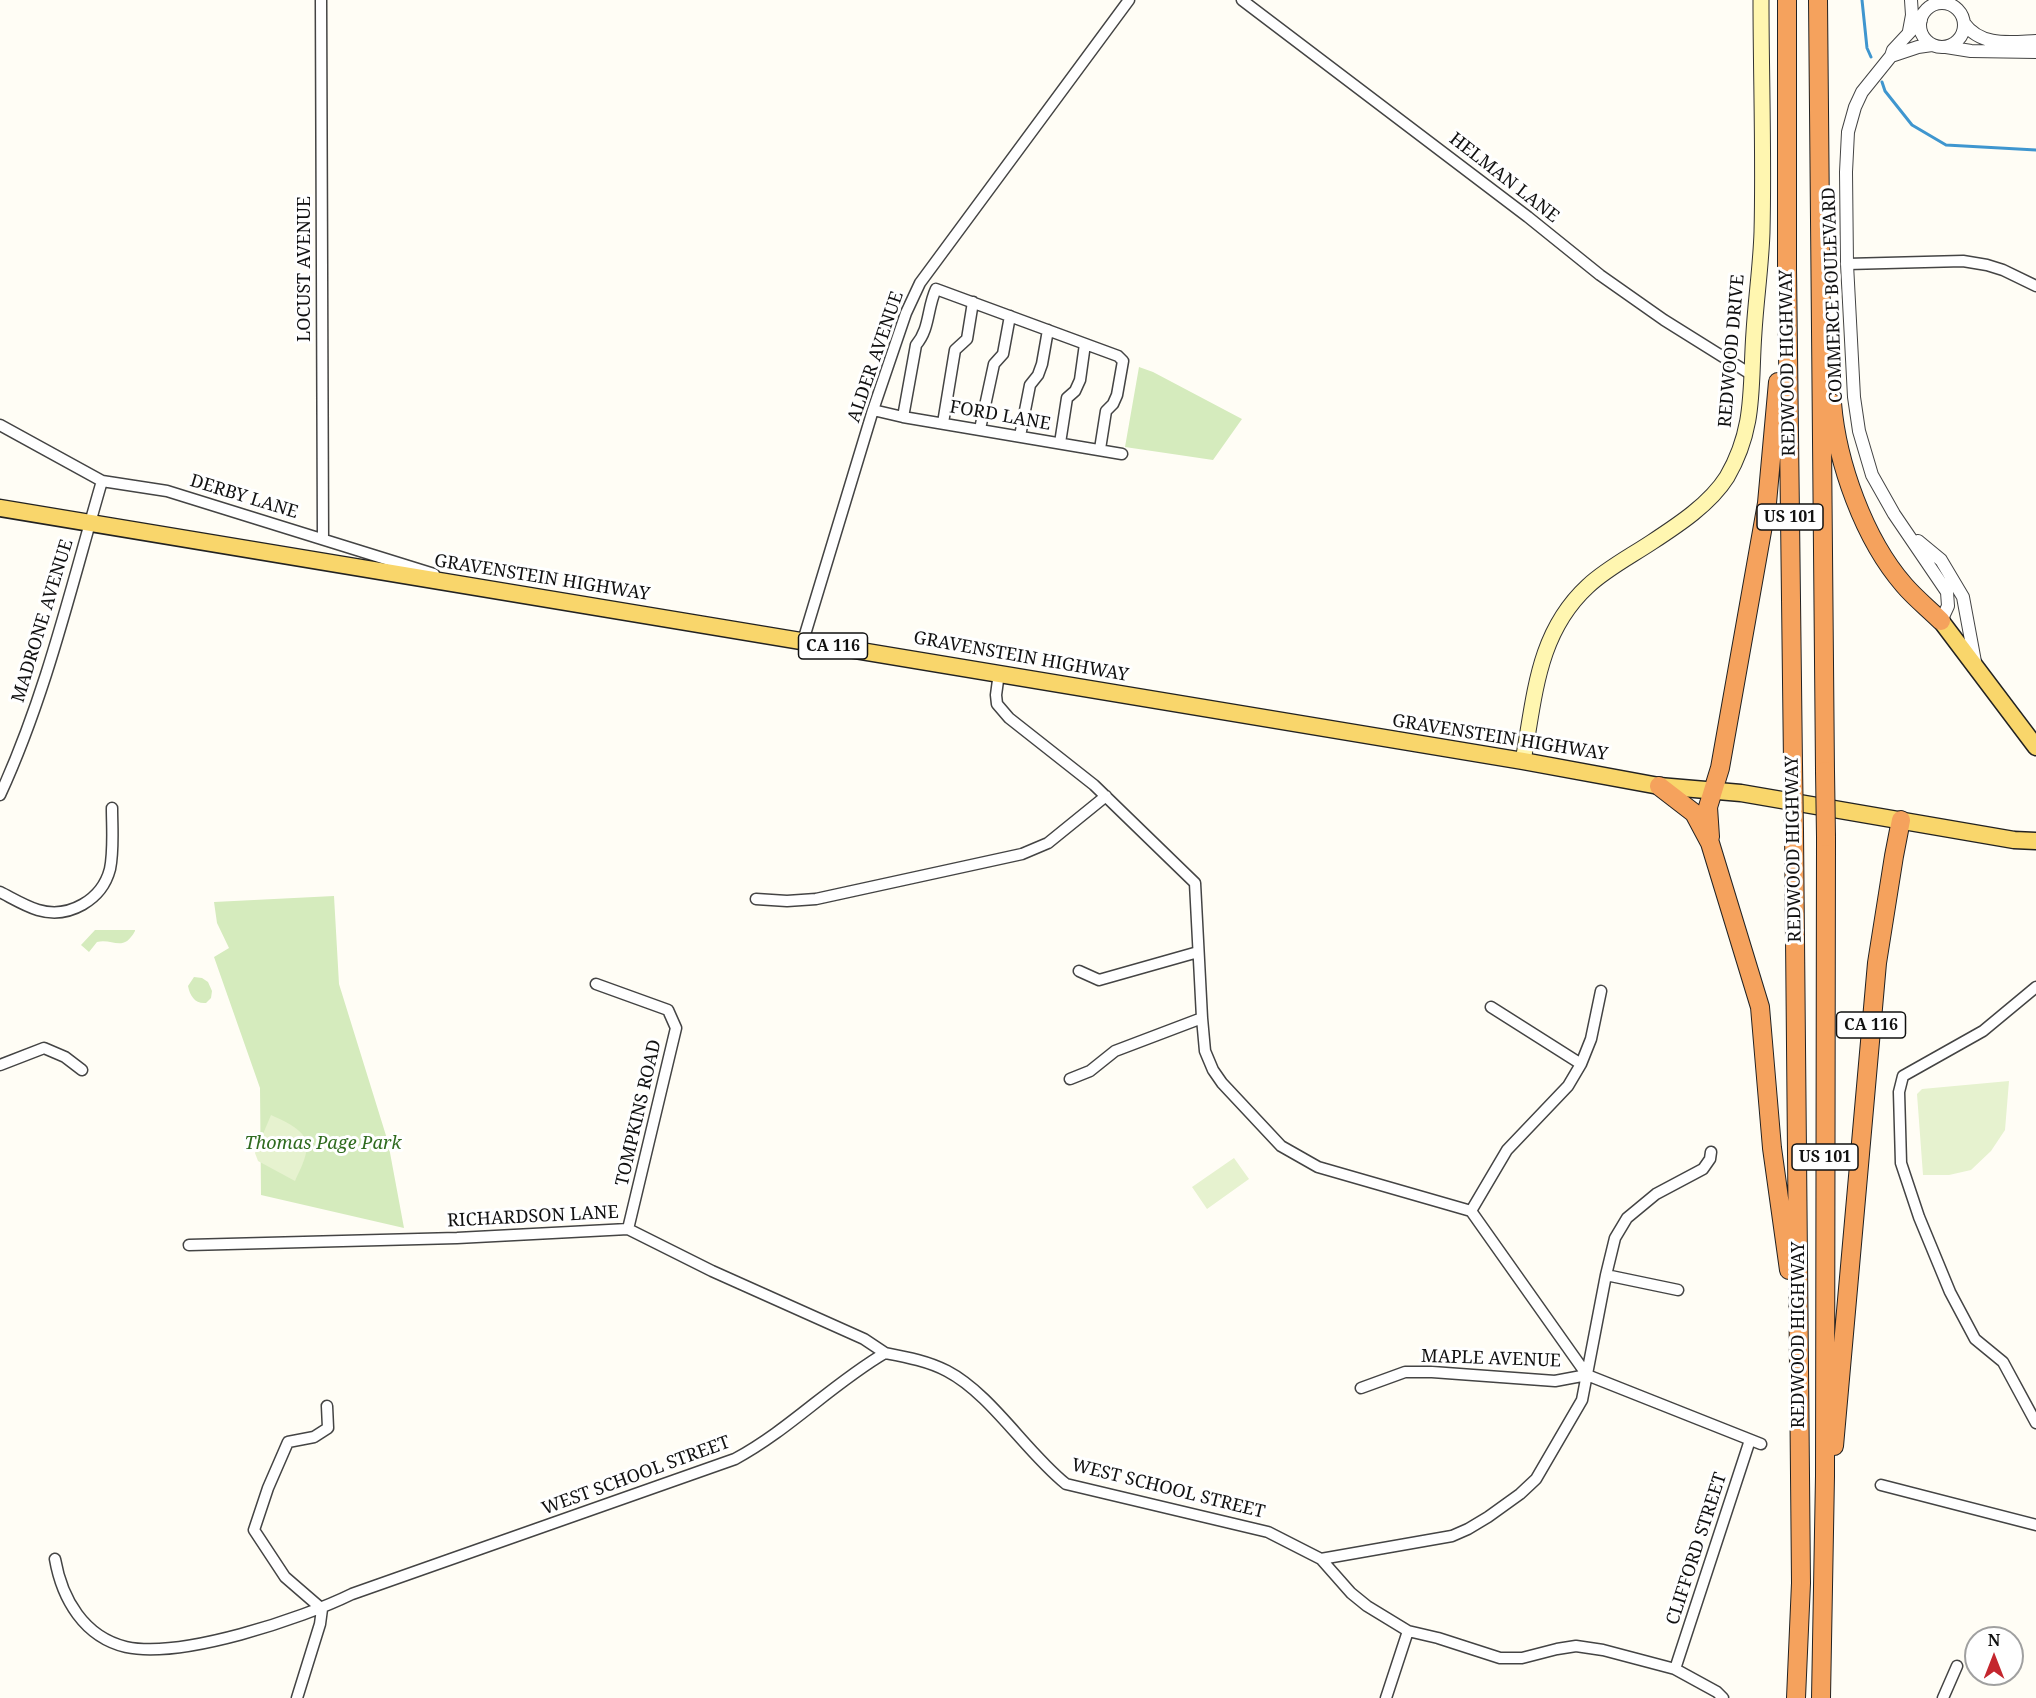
<!DOCTYPE html>
<html>
<head>
<meta charset="utf-8">
<style>
	body { margin:0 }
	#map { position:relative; width:2036px; height:1698px; overflow:hidden; background:#fffdf5; font-family:"Noto Serif",serif }
	canvas { display:block }
	.north { position:absolute; left:1964px; top:1626px; width:60px; height:60px; box-sizing:border-box; background:#fff; border:2px solid #a0a0a0; border-radius:50%; rotate:0deg; font-size:16px; font-weight:700; line-height:24px; text-align:center; color:#111 }
	.north::after { content:''; display:block; margin:auto; width:21px; height:27px; background:#c4262e; clip-path:polygon(50% 0,100% 100%,50% 72%,0 100%) }
</style>
</head>
<body>
<div id="map">
<canvas width="2036" height="1698"></canvas>
<div class="north">N</div>
</div>
<script>
const c = document.querySelector('canvas').getContext('2d');
c.lineJoin = 'round';
function fill(path, color) { c.fillStyle = color; c.fill(path, 'evenodd'); }
function trace(path, color, width, dash) { c.strokeStyle = color; c.lineWidth = width; c.lineCap = dash ? 'butt' : 'round'; c.setLineDash(dash || []); c.stroke(path); }
function label(font, color, halo, rows, align = 'center') {
  c.font = font + ' "Noto Serif",serif'; c.lineWidth = 6; c.setLineDash([]); c.textBaseline = 'middle'; c.strokeStyle = halo; c.fillStyle = color; for (const [text, x, y, turn = 0] of rows) {
    c.save(); c.translate(x, y); c.rotate((+turn || 0) * Math.PI / 180); c.textAlign = isNaN(turn) ? turn : align; if (halo) c.strokeText(text, 0, 0); c.fillText(text, 0, 0); c.restore();
  }
}
const green = new Path2D(`
	M1139 367 1153 372 1242 419 1213 460 1125 447Z
	M334 896 339 984 388 1142 404 1228 261 1195 260 1088 214 957 229 948 217 923 214 902Z
	M95 930H135V931C123 953 113 938 97 942L89 952 81 945Z
	M194 977 202 978 208 982 212 991 211 998 206 1003C195 1004 190 996 188 986Z`);
const pitch = new Path2D(`
	M2009 1081 2005 1130 1991 1151 1971 1170 1949 1175H1923L1917 1094 1922 1089Z
	M271 1115C311 1133 315 1141 295 1181L258 1161 255 1153Z
	M1234 1158 1249 1179 1207 1209 1192 1187Z`);
const stream = new Path2D(`
	M1862 0 1867 48 1871 57
	M1882 82 1885 91 1912 125 1946 145 2036 150`);
const minor = new Path2D(`
	M321 0 323 538
	M1242 0 1528 217 1600 275 1664 320 1752 375
	M1847 264 1963 261 1987 265 2003 270 2036 286
	M873 410 903 417 1122 454
	M903 417 916 345C930 329 927 308 936 289L1118 356 1123 361 1117 395 1113 404 1106 411 1100 449
	M943 423 955 350 967 339 973 302
	M0 425 102 481 167 491 434 574
	M980 429 994 364 1003 354 1010 316
	M1020 436 1030 385 1038 375 1042 364 1048 330
	M1060 443 1067 398 1075 391 1080 380 1085 344
	M803 641 873 410 906 313 920 283 1129 0
	M999 673 996 695 997 704 1009 718 1094 785 1195 883 1202 1018 1205 1051 1213 1070 1222 1083 1281 1146 1318 1167 1471 1211 1587 1375 1761 1444
	M0 795C46 695 71 587 102 481
	M0 892C12 898 25 906 38 910 69 919 102 900 110 869 114 850 112 827 112 808
	M756 899 787 901 816 899 1022 854 1048 843 1106 796
	M1079 971 1099 980 1198 952
	M596 984 668 1010 676 1028 628 1229
	M2036 987 1983 1031 1903 1076 1899 1092 1901 1163 1919 1217 1950 1292 1975 1339 2003 1362 2036 1423
	M1491 1007 1581 1064
	M0 1065 44 1048 65 1057 82 1070
	M1070 1079 1090 1071 1115 1051 1202 1018
	M1471 1211 1507 1150 1568 1086 1581 1064 1591 1039 1601 991
	M189 1245 457 1238 628 1229 712 1271 864 1339 885 1353
	M1606 1275 1678 1290
	M1361 1388 1405 1372H1432L1555 1381 1587 1375
	M1881 1485 2036 1525
	M55 1559C62 1599 84 1637 126 1647 181 1659 301 1619 352 1594L735 1459C789 1430 832 1384 885 1353 906 1357 928 1361 947 1371 991 1394 1026 1452 1066 1484L1268 1532 1321 1559 1351 1593 1367 1606 1408 1631 1438 1638 1500 1658H1522L1557 1649 1576 1646 1603 1650 1675 1669 1717 1692 1723 1698
	M1321 1559 1452 1536 1468 1529 1488 1517 1520 1494 1536 1479 1582 1400 1606 1275 1615 1238 1627 1218 1656 1194 1703 1169 1710 1159 1711 1152
	M322 1609 285 1577 254 1530 268 1488 288 1442 314 1437 328 1428 327 1406
	M1675 1669 1750 1440
	M297 1698 320 1624 322 1609
	M1386 1698 1408 1631
	M1943 1698 1957 1666`);
const tertiary = new Path2D(`
	M1920 25a22 22 0 1 1 44 0a22 22 0 1 1-44 0Z
	M1921 20 1893 50 1891 56 1862 92 1855 107 1848 132 1846 172 1847 264 1854 397 1859 431 1872 475 1894 514 1947 592 1948 606 1941 621
	M1964 23C1981 47 2010 42 2036 41
	M1909 31 1912 15 1911 0
	M1946 47 1971 51 2036 52
	M1891 56 1918 47 1932 45
	M1918 541 1941 560 1963 597 1976 667`);
const secondary = new Path2D(`
	M1523 761C1535 696 1537 633 1588 586 1606 569 1631 556 1652 542 1678 525 1710 504 1727 477 1756 427 1750 386 1754 332 1756 299 1761 265 1762 232 1764 155 1761 77 1761 0`);
const primary = new Path2D(`
	M0 508 1523 761 1659 786 1741 793 2014 840 2036 841
	M1941 621 2036 747`);
const motorway = new Path2D(`
	M1787 0V269L1793 764
	M1818 0 1825 771
	M1832 403C1837 463 1864 539 1904 585 1915 598 1929 609 1941 621
	M1659 786 1694 813 1710 843 1760 1007 1772 1148 1789 1270
	M1794 831 1801 1583 1796 1698
	M1710 837 1708 807 1720 768 1767 503 1778 382
	M1834 1446 1877 963 1894 856 1901 820
	M1821 1698 1825 1476 1826 837`);
const motorwayBridge = new Path2D(`
	M1793 764 1794 831
	M1825 771 1826 837`);
const shields = [
	[1790,517,66],
	[833,646,69],
	[1871,1025,69],
	[1825,1157,66]
];
const shieldNames = [
	["US 101",1790,517],
	["CA 116",833,646],
	["CA 116",1871,1025],
	["US 101",1825,1157]
];
const streetNames = [
	["HELMAN LANE",1504,178,38],
	["LOCUST AVENUE",305,269,-90],
	["COMMERCE BOULEVARD",1833,295,-92],
	["REDWOOD DRIVE",1732,351,-85],
	["ALDER AVENUE",876,357,-71],
	["REDWOOD HIGHWAY",1788,363,-91],
	["FORD LANE",1000,416,10],
	["DERBY LANE",244,497,17],
	["GRAVENSTEIN HIGHWAY",542,578,9],
	["MADRONE AVENUE",43,621,-73],
	["GRAVENSTEIN HIGHWAY",1021,657,10],
	["GRAVENSTEIN HIGHWAY",1500,738,9],
	["REDWOOD HIGHWAY",1794,849,-91],
	["TOMPKINS ROAD",639,1113,-77],
	["RICHARDSON LANE",533,1217,-3],
	["REDWOOD HIGHWAY",1799,1335,-90],
	["MAPLE AVENUE",1491,1359,2],
	["WEST SCHOOL STREET",636,1476,-20],
	["WEST SCHOOL STREET",1168,1489,14],
	["CLIFFORD STREET",1697,1549,-72]
];
const parkNames = [
	["Thomas Page Park",323,1144]
];
fill(green, '#d5ebbd');
fill(pitch, '#e6f2cf');
trace(stream, '#3f96cf', 3);
trace(minor, '#444', 13);
trace(tertiary, '#444', 14);
trace(secondary, '#333', 17);
trace(primary, '#222', 19);
trace(motorway, '#222', 20);
trace(minor, '#fff', 10);
trace(tertiary, '#fff', 12);
trace(secondary, '#fff6b0', 15);
trace(primary, '#f9d66b', 16);
trace(motorway, '#f5a25d', 18);
trace(motorwayBridge, '#222', 20, []);
trace(motorwayBridge, '#f5a25d', 18);
for (const [x, y, w] of shields) { const box = new Path2D(); box.roundRect(x - w / 2, y - 13, w, 26, 4.5); c.fillStyle = '#fff'; c.fill(box); trace(box, '#111', 1.5); }
label('bold 16px', '#111', null, shieldNames);
label('18px', '#111', '#fff', streetNames);
label('italic 18px', '#2f6b1f', '#fff', parkNames);
</script>
</body>
</html>
